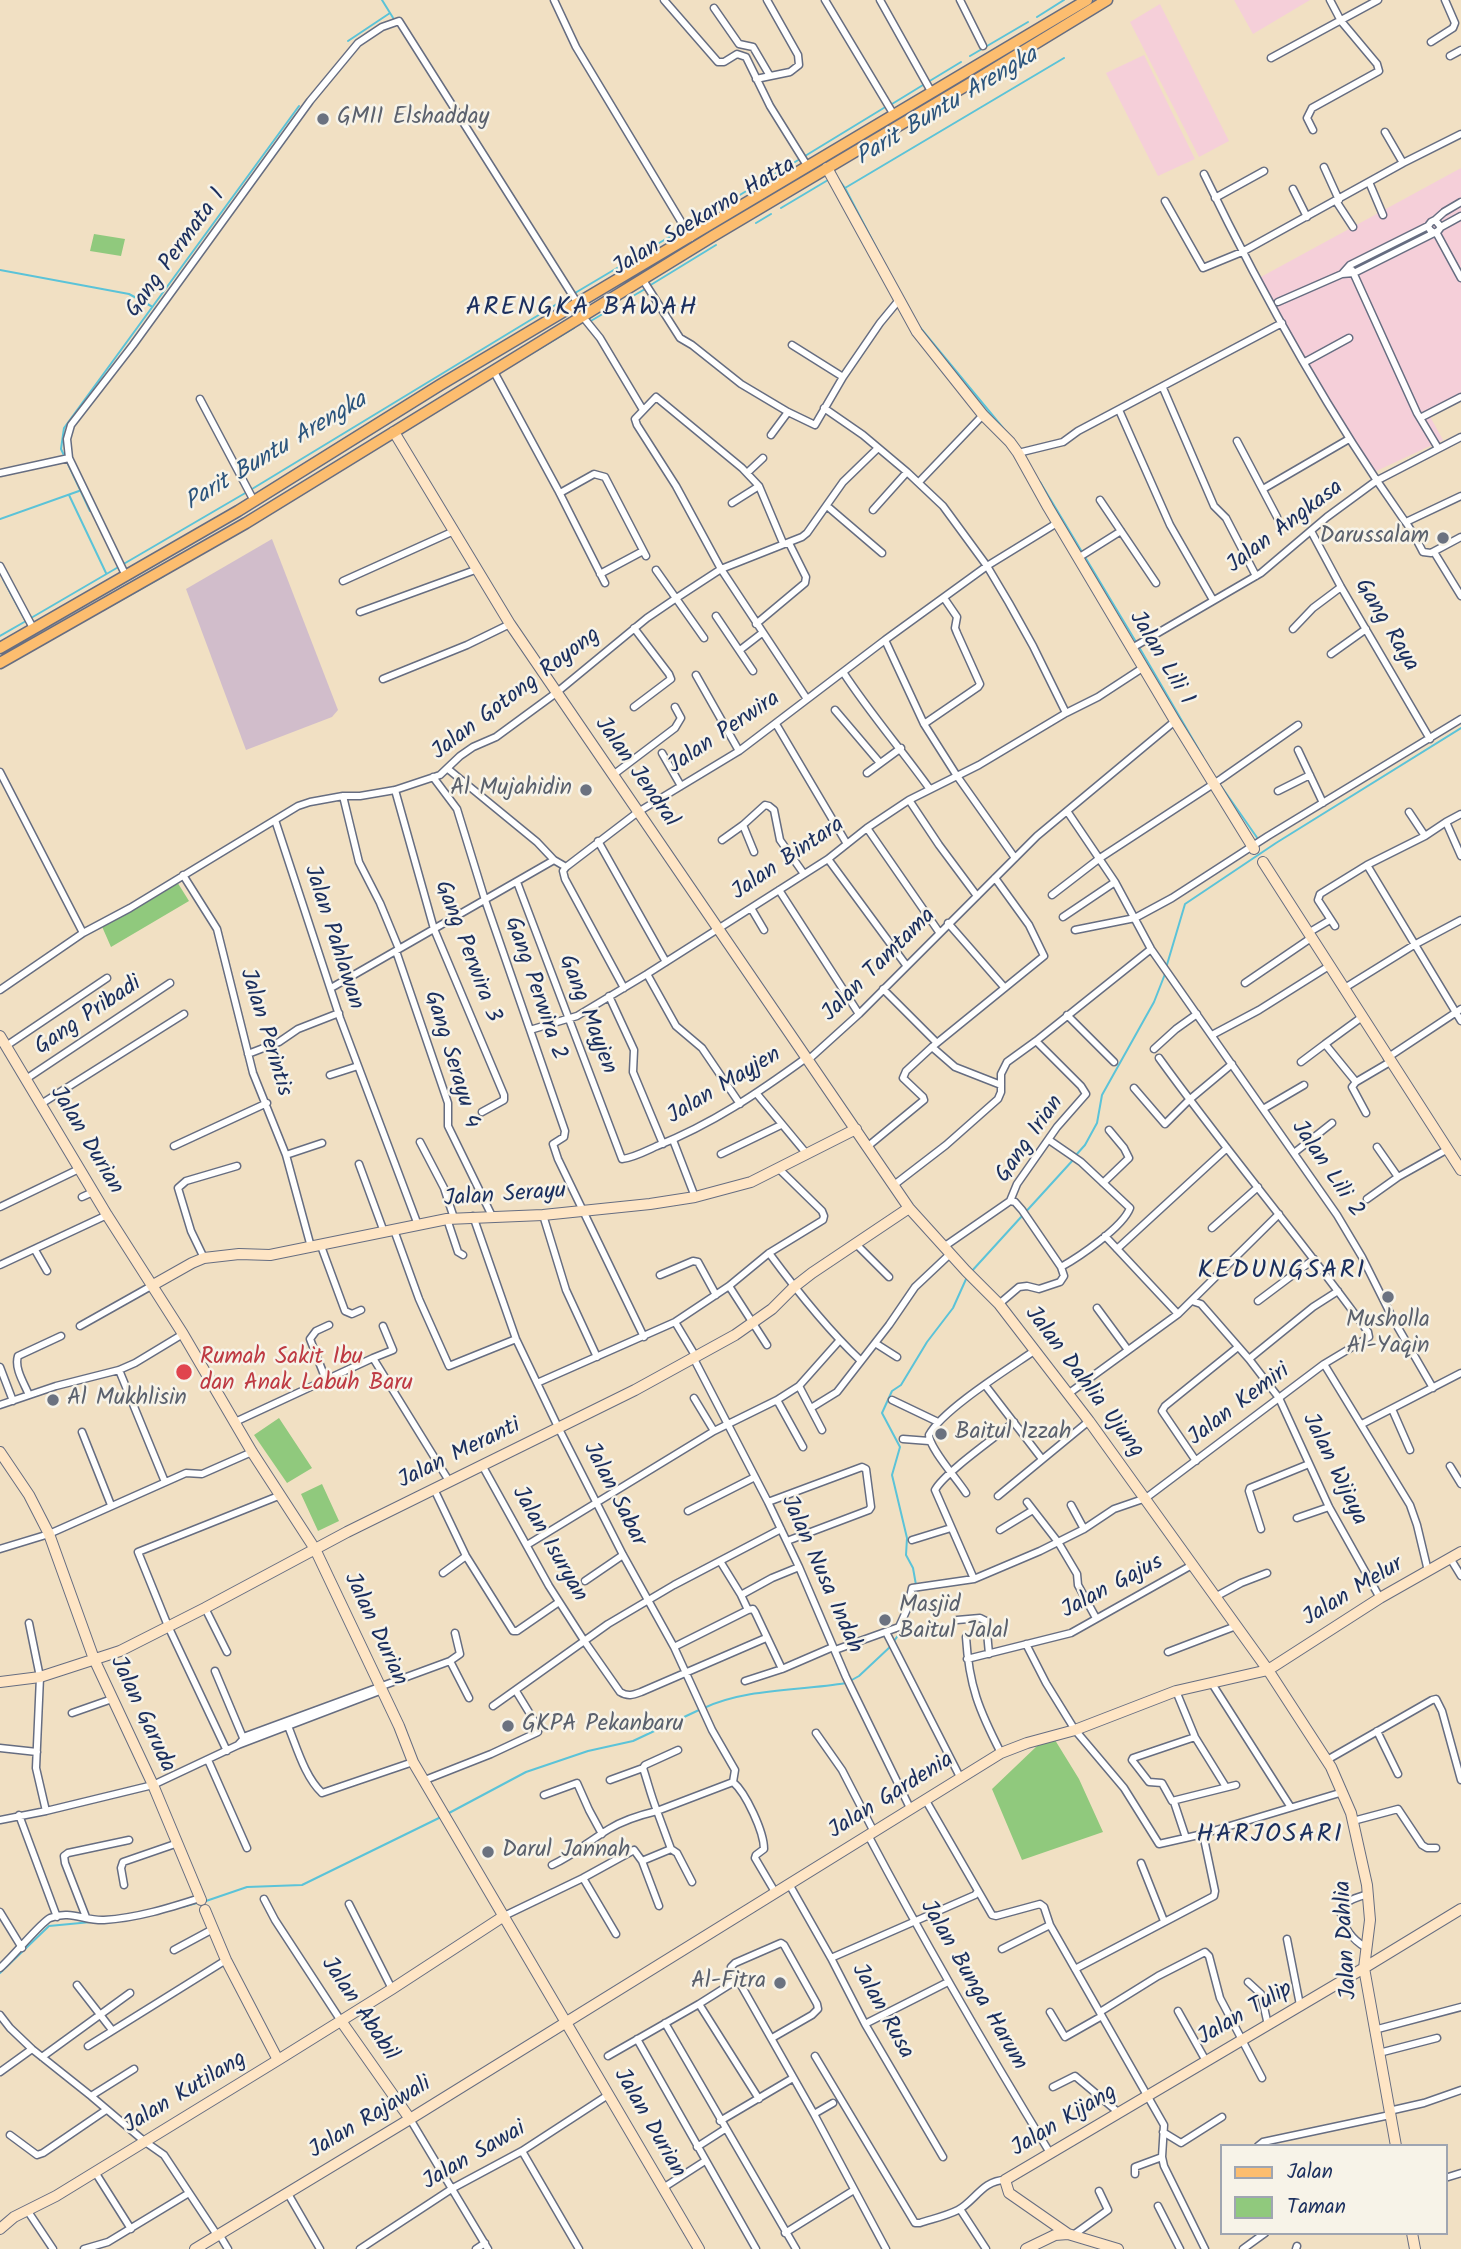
<!DOCTYPE html>
<html>
<head>
<meta charset="utf-8">
<style>
	body { margin:0 }
	#map { position:relative; width:1461px; height:2249px; overflow:hidden; background:#f1e0c3; font-family:Kalam,sans-serif }
	canvas { display:block }
	.legend { position:absolute; left:1220px; top:2144px; width:228px; height:91px; box-sizing:border-box; background:#f7f3e8; border:2px solid #9fa5b1; margin:0; padding:9px 12px; list-style:none; font-size:21px; color:#1b2f5e }
	.legend li { display:flex; align-items:center; gap:14px; height:35px }
	.legend b { width:35px; border:2px solid #9fa5b1 }
</style>
</head>
<body>
<div id="map">
<canvas width="1461" height="2249"></canvas>
<ul class="legend">
<li><b style="height:9px;background:#fcbd6f"></b>Jalan</li>
<li><b style="height:19px;background:#90c97d"></b>Taman</li>
</ul>
</div>
<script>
const c = document.querySelector('canvas').getContext('2d');
c.lineJoin = 'round';
function fill(path, color) { c.fillStyle = color; c.fill(path, 'evenodd'); }
function trace(path, color, width, dash) { c.strokeStyle = color; c.lineWidth = width; c.lineCap = dash ? 'butt' : 'round'; c.setLineDash(dash || []); c.stroke(path); }
function label(font, color, halo, rows, align = 'center') {
  c.font = font + ' Kalam,sans-serif'; c.lineWidth = 5; c.setLineDash([]); c.textBaseline = 'middle'; c.strokeStyle = halo; c.fillStyle = color; for (const [text, x, y, turn = 0] of rows) {
    c.save(); c.translate(x, y); c.rotate((+turn || 0) * Math.PI / 180); c.textAlign = isNaN(turn) ? turn : align; if (halo) c.strokeText(text, 0, 0); c.fillText(text, 0, 0); c.restore();
  }
}
const built = new Path2D(`
	M1234 0H1310L1253 34Z
	M1160 4 1229 141 1199 157 1130 22Z
	M1144 55 1195 159 1158 176 1106 73Z
	M1461 168V394L1427 411 1443 440 1370 474 1259 278Z`);
const industrial = new Path2D(`
	M272 539 338 710 332 717 246 750 186 589Z`);
const green = new Path2D(`
	M94 234 125 239 121 256 90 251Z
	M174 877 189 901 111 947 100 922Z
	M279 1418 312 1468 287 1483 254 1435Z
	M322 1484 339 1521 318 1531 301 1494Z
	M1055 1740 1079 1779 1103 1832 1022 1860 992 1789 1037 1746Z`);
const stream = new Path2D(`
	M382 0 395 21
	M1037 17 1064 0
	M348 41 390 13
	M970 56 1028 22
	M928 82 961 62
	M892 104 923 85
	M805 156 887 106
	M836 176 845 188 1064 58
	M845 188 890 274
	M723 205 800 159
	M781 208 828 180
	M756 223 771 214
	M690 225 718 208
	M0 270 129 294 151 306
	M649 286 716 245
	M575 293 681 230
	M633 296 645 289
	M589 322 618 305
	M918 325 1008 434
	M526 357 574 328
	M1040 482 1082 552
	M252 489 570 296
	M69 495 106 573
	M90 511 61 449 64 428 299 106
	M0 519 79 491
	M1085 557 1136 642
	M3 579 25 620
	M102 611 164 576
	M31 618 247 492
	M0 636 26 621
	M1139 647 1203 757
	M1221 786 1258 839
	M1166 968 1185 904 1276 843 1461 728
	M1076 1155 1085 1145 1097 1123 1102 1095 1154 1002 1165 974
	M971 1272 1073 1160
	M894 1641 904 1627 916 1585 913 1568 906 1555 907 1538 892 1475 900 1447 882 1413 892 1391 901 1385 927 1342 953 1308 967 1277
	M850 1681 859 1676 891 1646
	M704 1708C747 1688 800 1691 846 1683
	M449 1813 526 1772 588 1751 633 1741 699 1710
	M206 1901 247 1887 302 1885 441 1817
	M182 1907 197 1903
	M0 1973 49 1926 91 1922`);
const street = new Path2D(`
	M554 0 576 47 691 238
	M664 0 718 62H724L737 54 746 57 770 106 808 167
	M825 0 894 115
	M880 0 932 93
	M960 0 983 46
	M714 8 739 44 753 47 770 76
	M1431 42 1453 28 1455 23 1445 0
	M1450 56 1461 50
	M1271 58 1378 0
	M756 79 790 72 799 65 798 55 767 0
	M1313 130 1307 118 1312 108 1379 71 1377 64 1341 21 1330 0
	M1385 132 1403 163
	M1324 167 1339 200
	M1204 174C1262 294 1327 411 1404 520 1412 530 1417 541 1423 552L1431 553 1461 537
	M1369 182 1383 215
	M1293 189 1307 217
	M1215 198 1264 171
	M1165 201 1203 268 1242 252 1403 163 1461 134
	M1336 201 1353 227
	M1435 220 1444 212 1461 202
	M1428 226 1350 265 1342 274 1354 273 1438 231 1441 227 1435 220 1431 222 1428 226 1430 230 1434 233
	M1441 227 1461 216
	M1436 232 1461 278
	M1352 270 1417 413 1438 448
	M643 280 680 338 692 345 741 384 788 412 815 425 843 377 792 345
	M1278 302 1342 274
	M583 317 600 338 643 410
	M1305 362 1349 338
	M493 370 558 490 605 583
	M843 377 880 323 899 300
	M1163 388 1214 506 1226 518 1256 576
	M200 399 254 501
	M824 408 863 435 907 472 943 506 987 566 1009 603 1033 646 1066 713
	M1119 410 1170 525 1213 600
	M1420 418 1461 397
	M771 435 788 412
	M1237 441 1277 517
	M1018 453 1063 442 1078 431 1282 323
	M0 473 69 458
	M747 473 763 458
	M919 482 983 415
	M1263 489 1349 439
	M560 493 594 474 605 477 646 556
	M1100 500 1156 583
	M732 503 759 486
	M827 506 882 553
	M873 510 907 472
	M1406 522 1461 496
	M1311 531 1341 587 1430 739
	M783 543 759 486 742 468 656 397 635 419 637 425 676 486 721 569 807 699
	M1434 552 1461 596
	M1078 558 1121 531
	M0 566 33 628
	M656 570 704 638
	M600 574 643 551
	M126 576 69 458 67 439 71 425 133 345 310 101 358 43 382 27 399 21 578 304
	M343 581 454 531
	M360 612 475 570
	M716 616 753 671
	M756 624 805 583 806 577 789 543
	M1293 629 1313 608 1341 587
	M885 640 924 724 957 776 1015 858
	M1132 648 1261 573 1327 517 1376 481 1461 437
	M740 650 762 633
	M1331 654 1366 629
	M843 672C869 712 901 749 929 788
	M696 675 739 751
	M383 679 467 645 510 624
	M634 707 671 679 669 674 634 628
	M835 710 880 763
	M776 724 847 844
	M924 724 978 687 980 684 957 633 955 628 957 617 944 598
	M1298 750 1323 803
	M662 753 681 786
	M448 769 537 842 554 860 566 867 638 812 739 751 885 640 987 566 1057 523
	M0 772 83 933
	M867 773 901 748
	M613 775 675 728 681 718 675 707
	M433 777 457 809 485 900 565 1131 564 1137 553 1144 558 1159 644 1337
	M395 790 434 929 504 1095V1100L482 1112
	M1278 791 1310 775
	M343 796 359 862 380 903 399 949
	M909 800 939 845 977 896
	M1067 811 1115 882 1151 949 1337 1215 1362 1257 1393 1319 1433 1388
	M1409 812 1425 836
	M275 820 340 1018 418 1225
	M1446 822 1461 814
	M743 825 754 852
	M867 828 939 932
	M722 840 743 825 765 805 769 806 774 810 780 840 804 874
	M598 841 666 962
	M1461 856 1446 822 1425 836 1367 865 1461 1021
	M828 859 906 965
	M566 867 563 871 565 879 624 988
	M183 875 217 929 253 1073 286 1155 311 1247
	M517 882 622 1159C633 1158 646 1151 657 1146 712 1124 758 1093 806 1058
	M779 890 859 1014
	M1052 895 1100 858 1221 779 1298 725
	M751 908 764 930
	M1063 917 1115 882
	M948 923 1004 987
	M1335 926 1318 900 1320 894 1367 865
	M1075 930 1135 918 1172 898 1268 836 1461 719
	M1308 933 1330 920
	M396 951 448 1103V1126L492 1216
	M647 974 676 1026 702 1048 740 1104
	M1245 983 1311 938
	M331 988 554 860
	M883 989 937 1043
	M1343 989 1414 945 1461 920
	M0 990 83 933 130 908 298 806 310 802 343 796H360L395 790 440 775 460 756 473 747 496 737 556 693 647 618 675 599 721 569 802 537 807 533 843 482 877 449
	M609 996 634 1050 633 1072 663 1144
	M1067 1015 1114 1062
	M530 1030 577 1016 647 974 828 859 867 828 909 800 979 765 1066 713 1098 697 1144 667
	M1212 1035 1259 1010 1329 966
	M6 1046 107 978
	M932 1047 955 1067 1001 1085
	M1154 1049 1176 1029 1197 1014
	M248 1054 279 1042 298 1029 339 1013
	M1387 1058 1461 1009
	M807 1061 859 1014 1037 836 1175 721
	M1301 1062 1325 1044
	M330 1075 358 1066
	M26 1079 170 983
	M1356 1082 1325 1044 1362 1017
	M1134 1088 1165 1124 1189 1100 1232 1064
	M757 1094 806 1153
	M41 1104 184 1014
	M1263 1109 1304 1085
	M1366 1113 1352 1087 1356 1082 1390 1062
	M673 1140 695 1197
	M1049 1140 1081 1162 1130 1208C1123 1227 1079 1257 1061 1267
	M420 1142 444 1188 454 1218
	M174 1146 267 1103
	M867 1147 924 1100 923 1097 903 1078 906 1071 932 1047 1044 956 1029 925 995 878
	M1377 1147 1398 1177
	M1294 1153 1332 1123
	M721 1154 781 1125
	M286 1155 322 1143
	M359 1164 384 1232
	M1103 1183 1129 1158 1124 1148 1109 1130
	M894 1185 946 1145 998 1099 1001 1092V1074L1007 1062 1036 1041 1151 949
	M82 1197 93 1192
	M1367 1199 1398 1177 1448 1149
	M0 1207 79 1169
	M543 1215 566 1290 597 1357
	M473 1216 516 1339 558 1427 623 1555 674 1647 712 1730 735 1770 733 1782
	M447 1219 458 1252 463 1255
	M1212 1228 1258 1187
	M394 1230 419 1299 449 1366 516 1339
	M1105 1236 1178 1314
	M856 1244 889 1277
	M321 1246 345 1311 352 1314 361 1310
	M945 1246 1010 1201 1017 1184 1057 1127 1086 1094 1081 1086 1036 1041
	M1117 1249 1227 1148
	M35 1250 47 1271
	M769 1253C797 1291 826 1328 860 1360
	M204 1258 191 1231 178 1188 186 1181 237 1166
	M0 1265 107 1215
	M660 1275 693 1261 698 1262 716 1295
	M729 1286 767 1345
	M1192 1301 1201 1304 1249 1359 1279 1398 1329 1507 1380 1598
	M1258 1301 1314 1259
	M999 1304 1019 1287 1027 1286 1039 1289 1060 1282 1064 1276 1061 1267 1022 1210 1015 1202 1010 1201
	M1097 1308 1128 1350
	M675 1322 696 1357
	M80 1326 153 1285
	M875 1343 897 1357
	M373 1358 393 1350 383 1326
	M694 1359 768 1502 799 1567 846 1677 910 1808
	M1249 1359 1313 1307 1338 1291
	M1324 1364 1410 1505 1417 1525 1428 1571
	M0 1367 13 1401
	M119 1370 165 1482
	M326 1380 310 1339 316 1331 329 1325
	M537 1383 675 1322 729 1286 769 1253 823 1220 824 1216 822 1211 778 1168
	M985 1385 1042 1459
	M799 1386 822 1430
	M1068 1394 1178 1314 1279 1214
	M29 1395C24 1383 14 1368 18 1356L61 1336
	M694 1398 714 1431
	M777 1400 803 1447
	M892 1400 938 1422
	M0 1405 56 1386 119 1370 135 1363 183 1334
	M811 1408 837 1392 889 1325 915 1287 950 1254
	M1392 1409 1410 1450
	M235 1422 373 1358 449 1481
	M1362 1424 1461 1373
	M82 1432 111 1505
	M903 1439 929 1441
	M1196 1461 1162 1411 1165 1406 1238 1347
	M482 1465 549 1586 585 1642 620 1692C628 1697 633 1695 641 1692L766 1638
	M1450 1466 1461 1484
	M434 1489 466 1556 513 1631H517L559 1602
	M966 1493C958 1480 929 1448 929 1435 942 1410 1008 1369 1034 1351
	M998 1496 1089 1421
	M768 1502 862 1467 866 1469 871 1507 869 1510 787 1541
	M1027 1502 1058 1542 1077 1574 1078 1585 1096 1618
	M1071 1505 1084 1529
	M688 1511 755 1477
	M1297 1518 1329 1507
	M1261 1529 1249 1491 1250 1488 1309 1464
	M1000 1530 1033 1510
	M912 1540 951 1528
	M527 1545 714 1431 777 1400 799 1386 839 1341
	M0 1549 49 1534 186 1473 202 1474 252 1452
	M1450 1558 1461 1576
	M720 1561 741 1595 748 1610 753 1609 755 1612 782 1669
	M443 1573 466 1556
	M974 1579 935 1490C944 1473 996 1437 1014 1422
	M585 1581 623 1555
	M741 1595 772 1578 799 1567
	M1215 1597 1241 1583 1267 1573
	M205 1608 227 1652
	M957 1620 980 1618 986 1621 989 1654
	M29 1623 40 1677 36 1768 46 1811
	M886 1632 960 1777
	M966 1637C969 1686 979 1710 1001 1753
	M1026 1644 1046 1683 1075 1730 1124 1788 1159 1844 1203 1834 1343 1792
	M674 1647 748 1610
	M835 1650 899 1627 908 1607 912 1588 974 1579 1040 1551 1084 1529 1114 1509 1146 1498 1324 1364 1369 1337 1368 1332C1301 1239 1226 1151 1159 1058
	M1168 1652 1236 1626
	M967 1659 1071 1633 1192 1565
	M450 1661 469 1698
	M215 1671 244 1740
	M745 1681 782 1669 833 1647
	M1211 1682 1290 1806
	M1176 1691 1195 1737 1226 1787
	M493 1706 608 1624 674 1585 781 1529
	M72 1713 112 1699
	M288 1726C297 1748 305 1777 322 1793L413 1762
	M1377 1731 1398 1774
	M816 1733 842 1770 874 1832
	M1195 1737 1133 1758 1132 1760 1149 1782 1162 1783 1172 1801 1236 1785
	M238 1745 246 1736 450 1661 460 1654 455 1633
	M0 1748 37 1752
	M227 1751 168 1626 138 1552 281 1495
	M208 1760 247 1848
	M1327 1760 1432 1700 1436 1699 1442 1711 1461 1780
	M425 1780 491 1754 538 1732V1727L516 1691
	M610 1780 643 1768
	M733 1782C746 1793 764 1832 764 1849L756 1855 755 1858 775 1892
	M544 1795 577 1783 589 1810 602 1834
	M925 1799 992 1915 996 1916 1040 1904 1044 1907 1050 1925 1164 2125 1162 2157 1164 2166 1205 2249
	M1174 1802 1186 1838
	M19 1815 57 1917
	M0 1820 46 1811 153 1785 238 1745 377 1692 381 1688
	M1353 1821 1398 1809 1422 1845 1427 1848H1436
	M868 1835C925 1943 986 2048 1050 2153
	M671 1849 677 1853 692 1882
	M642 1861 671 1849 657 1811 733 1782
	M1141 1863 1164 1921
	M552 1865C574 1855 589 1841 609 1829 624 1820 640 1815 657 1811 651 1796 648 1783 643 1768L645 1765 678 1750
	M583 1878 616 1934
	M789 1884 831 1958 865 2024 943 2157
	M124 1885 121 1868 123 1862 178 1843
	M264 1899 275 1920 341 2021
	M349 1904 392 1989
	M0 1912 22 1948
	M504 1916 583 1878 634 1850 642 1861 659 1906
	M86 1917 65 1863 64 1856 68 1853 129 1840
	M1287 1939 1300 2005
	M1365 1947C1353 1940 1344 1928 1341 1914 1344 1900 1355 1898 1368 1894
	M1002 1949 1050 1925
	M174 1950 213 1929
	M831 1958 975 1895 978 1891
	M0 1968C12 1958 41 1922 50 1918 70 1910 85 1921 104 1920 137 1918 169 1908 200 1898
	M1075 1969 1214 1896 1215 1891 1203 1834
	M1248 1982 1261 1994 1268 2025
	M77 1985 112 2030
	M699 2004 759 2099
	M1178 2011 1206 2061
	M1050 2012 1065 2037 1102 2016
	M1100 2012 1158 1976 1205 1952 1209 1956 1220 1998 1262 2078
	M0 2015 10 2028 32 2049 91 2096 144 2141 164 2155 217 2235
	M665 2023 796 2249
	M865 2024 948 1982
	M1374 2030 1461 2007
	M772 2038 812 2015 818 2009 817 2004 784 1945 781 1943 735 1963 731 1967 733 1971 814 2114 886 2249
	M637 2039 756 2249
	M88 2046 226 1960
	M1379 2053 1437 2038
	M608 2056 699 2004 737 1980
	M815 2056 915 2223H920C932 2219 946 2216 958 2210 974 2202 983 2180 1005 2180
	M42 2057 130 1993
	M0 2072 32 2049
	M1053 2087 1075 2076 1118 2112
	M91 2096 134 2069
	M1389 2111 1424 2103 1461 2090
	M814 2114 833 2103
	M410 2119 488 2249
	M720 2121 793 2078
	M1163 2132 1181 2143 1222 2117
	M10 2135 37 2155 43 2153 106 2110
	M1258 2146 1263 2142 1390 2115
	M697 2147 725 2129
	M522 2151 579 2249
	M95 2172 131 2229
	M1135 2174V2167L1162 2157
	M1445 2178 1461 2173
	M663 2188 705 2161
	M287 2192 320 2249
	M1158 2206 1180 2249
	M960 2209 986 2249
	M27 2210 53 2249
	M785 2233 854 2190
	M219 2234 228 2249
	M1072 2236 1108 2210 1099 2191
	M84 2249 108 2242 189 2193
	M360 2249 453 2188 522 2151 608 2095
	M476 2249 485 2243
	M1243 2249 1265 2233
	M1296 2249 1297 2246`);
const secondary = new Path2D(`
	M827 168 917 332 983 415 1010 442 1018 453 1048 507 1175 721 1254 849
	M394 432 510 624 909 1208 966 1271 999 1304 1089 1421 1268 1670 1331 1767 1351 1813 1367 1885 1370 1920 1364 1968 1396 2146
	M1263 862 1461 1170
	M0 1036 107 1215 183 1334 252 1452 315 1549 399 1726 413 1762 699 2249
	M153 1285 192 1263 204 1258 239 1254 270 1255 447 1219 543 1215 650 1204 695 1197 751 1182 856 1129
	M0 1452 29 1495 49 1534 94 1659 153 1785 201 1900
	M0 1682 40 1677 120 1651 205 1608 347 1532 635 1390 735 1335 772 1309 794 1287 812 1273 909 1208
	M205 1910 226 1960 278 2060
	M341 2021 410 2119
	M0 2229 14 2217 56 2196 278 2060 392 1989 504 1916
	M1412 2233 1415 2249
	M1068 2234 1009 2193 1005 2180 1364 1968 1461 1909
	M195 2249 410 2119 1001 1753 1027 1743 1075 1730 1176 1691 1268 1670 1380 1598 1461 1552
	M1026 2249 1055 2235 1068 2234 1118 2249`);
const primary = new Path2D(`
	M0 648 238 511 440 385 1087 0
	M0 663 246 523 713 236 979 78 1107 0`);
const markers = [
	[323,119,7,"#6b7280"],
	[1443,538,7,"#6b7280"],
	[586,790,7,"#6b7280"],
	[1388,1297,7,"#6b7280"],
	[184,1372,9,"#e0444e"],
	[53,1400,7,"#6b7280"],
	[941,1434,7,"#6b7280"],
	[885,1620,7,"#6b7280"],
	[508,1726,7,"#6b7280"],
	[488,1852,7,"#6b7280"],
	[780,1983,7,"#6b7280"]
];
const worshipNames = [
	["GMII Elshadday",337,119],
	["Darussalam",1429,538,"right"],
	["Al Mujahidin",572,790,"right"],
	["Musholla",1388,1322,"center"],
	["Al-Yaqin",1388,1348,"center"],
	["Al Mukhlisin",67,1400],
	["Baitul Izzah",955,1434],
	["Masjid",899,1607],
	["Baitul Jalal",899,1633],
	["GKPA Pekanbaru",522,1726],
	["Darul Jannah",502,1852],
	["Al-Fitra",766,1983,"right"]
];
const streetNames = [
	["Jalan Soekarno Hatta",705,218,-31],
	["Gang Permata 1",177,254,-54],
	["Jalan Angkasa",1286,528,-37],
	["Gang Raya",1385,626,59],
	["Jalan Lili 1",1160,659,59],
	["Jalan Gotong Royong",517,695,-37],
	["Jalan Perwira",725,734,-34],
	["Jalan Jendral",635,773,55],
	["Jalan Bintara",789,860,-34],
	["Jalan Pahlawan",332,938,72],
	["Gang Perwira 3",466,952,69],
	["Jalan Tamtama",880,966,-45],
	["Gang Perwira 2",534,989,71],
	["Gang Mayjen",586,1015,69],
	["Gang Pribadi",89,1017,-34],
	["Jalan Perintis",264,1033,73],
	["Gang Serayu 4",450,1060,73],
	["Jalan Mayjen",725,1087,-31],
	["Gang Irian",1031,1140,-55],
	["Jalan Durian",85,1141,59],
	["Jalan Lili 2",1326,1170,56],
	["Jalan Serayu",505,1197,-4],
	["Jalan Dahlia Ujung",1083,1383,53],
	["Jalan Kemiri",1240,1406,-37],
	["Jalan Meranti",460,1455,-26],
	["Jalan Wijaya",1333,1470,64],
	["Jalan Sabar",613,1495,63],
	["Jalan Isuryan",548,1545,60],
	["Jalan Nusa Indah",820,1575,66],
	["Jalan Gajus",1113,1588,-28],
	["Jalan Melur",1354,1593,-31],
	["Jalan Durian",374,1630,65],
	["Jalan Garuda",141,1715,65],
	["Jalan Gardenia",892,1797,-32],
	["Jalan Dahlia",1348,1940,-93],
	["Jalan Bunga Harum",972,1986,60],
	["Jalan Ababil",358,2010,56],
	["Jalan Rusa",881,2012,61],
	["Jalan Tulip",1246,2015,-30],
	["Jalan Kutilang",186,2094,-31],
	["Jalan Rajawali",371,2119,-31],
	["Jalan Kijang",1065,2122,-31],
	["Jalan Durian",648,2124,60],
	["Jalan Sawai",475,2157,-30]
];
const healthNames = [
	["Rumah Sakit Ibu",200,1359],
	["dan Anak Labuh Baru",200,1385]
];
const waterNames = [
	["Parit Buntu Arengka",948,108,-31],
	["Parit Buntu Arengka",277,453,-31]
];
const quarterNames = [
	["ARENGKA BAWAH",582,310],
	["KEDUNGSARI",1282,1273],
	["HARJOSARI",1270,1837]
];
fill(built, '#f5cfd9');
fill(industrial, '#d1bdcb');
fill(green, '#90c97d');
trace(stream, '#5bc3d8', 2);
trace(street, '#666d81', 9);
trace(secondary, '#666d81', 12);
trace(primary, '#666d81', 13);
trace(street, '#fff', 6);
trace(secondary, '#fee5c5', 10);
trace(primary, '#fcbd6f', 10);
for (const [x, y, r, color] of markers) { const dot = new Path2D(); dot.arc(x, y, r, 0, 2 * Math.PI); c.fillStyle = color; c.fill(dot); trace(dot, '#f7f3e8', 2.5); }
label('23px', '#5b616d', '#f7f3e8', worshipNames, 'left');
label('23px', '#1b2f5e', '#f7f3e8', streetNames);
label('23px', '#be3a42', '#f7f3e8', healthNames, 'left');
label('italic 24px', '#2b547c', '#f7f3e8', waterNames);
c.letterSpacing = '2px';
label('26px', '#1b2f5e', '#f7f3e8', quarterNames);
c.letterSpacing = '0px';
</script>
</body>
</html>
